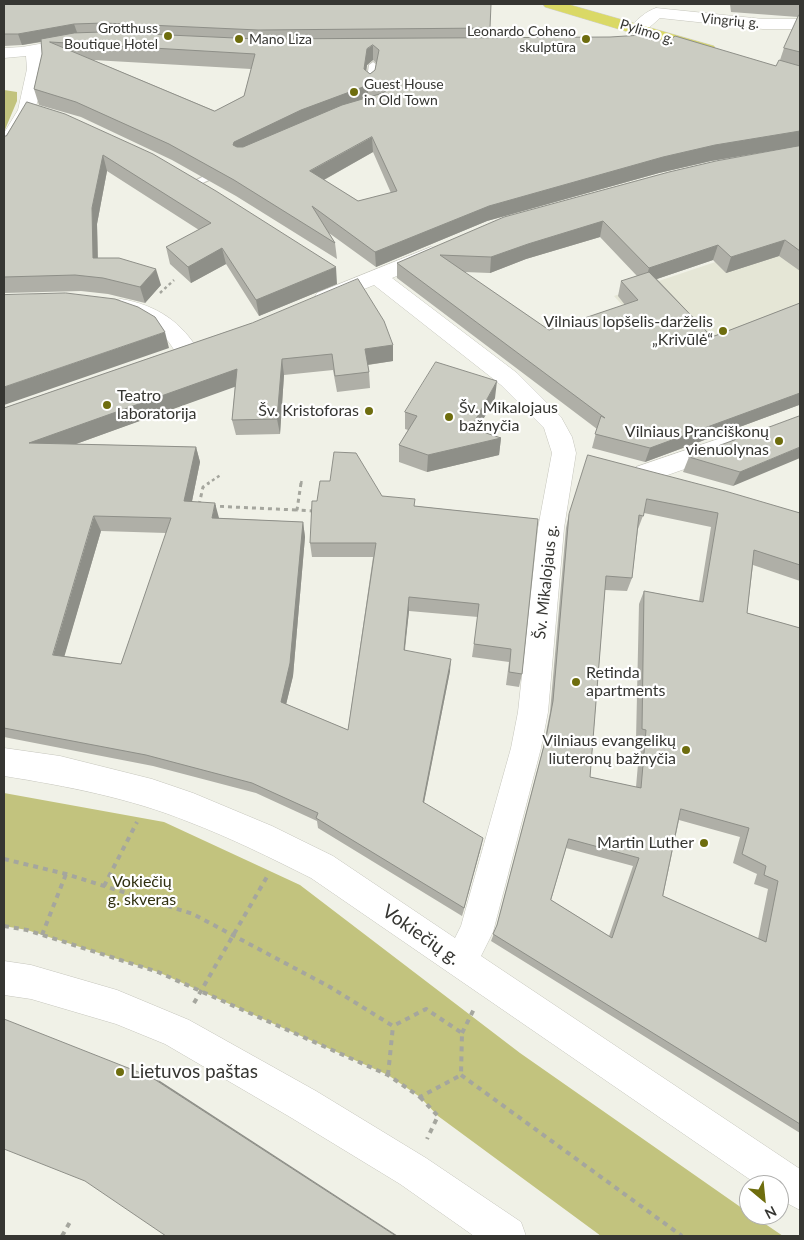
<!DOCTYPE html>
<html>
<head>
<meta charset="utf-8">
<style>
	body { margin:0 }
	#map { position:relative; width:804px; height:1240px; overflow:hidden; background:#f0f1e7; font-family:Lato,sans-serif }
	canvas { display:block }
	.frame { position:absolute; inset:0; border:5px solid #363632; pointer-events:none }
	.north { position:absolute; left:739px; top:1175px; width:50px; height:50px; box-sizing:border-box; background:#fff; border:1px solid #afafad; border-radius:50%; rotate:152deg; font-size:14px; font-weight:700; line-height:20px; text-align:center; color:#363632 }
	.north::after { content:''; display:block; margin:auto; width:18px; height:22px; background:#6e6d0e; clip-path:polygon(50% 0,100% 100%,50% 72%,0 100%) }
</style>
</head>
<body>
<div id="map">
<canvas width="804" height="1240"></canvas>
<div class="frame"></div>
<div class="north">N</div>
</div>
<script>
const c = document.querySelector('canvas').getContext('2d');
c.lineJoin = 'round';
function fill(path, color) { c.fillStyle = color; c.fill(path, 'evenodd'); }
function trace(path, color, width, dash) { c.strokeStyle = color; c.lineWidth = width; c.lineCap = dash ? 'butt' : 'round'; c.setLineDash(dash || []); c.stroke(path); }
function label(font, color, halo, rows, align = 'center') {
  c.font = font + ' Lato,sans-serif'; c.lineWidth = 4.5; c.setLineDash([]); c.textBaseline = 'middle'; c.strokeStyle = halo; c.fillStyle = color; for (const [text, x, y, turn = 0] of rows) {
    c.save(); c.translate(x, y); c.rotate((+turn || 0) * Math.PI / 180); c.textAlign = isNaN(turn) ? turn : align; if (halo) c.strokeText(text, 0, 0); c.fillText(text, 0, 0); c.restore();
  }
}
const built = new Path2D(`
	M800 247V404L710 438 659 346 614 296 757 248Z`);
const green = new Path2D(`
	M4 90 17 92V101L4 132Z
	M4 793 164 822 300 885 520 1053 749 1213V1215H752L783 1236H601L438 1116 420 1097 388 1075 158 972 27 930 4 926Z`);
const pathFar2 = new Path2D(`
	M160 293 174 280
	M207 484 222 474
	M301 484 302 479`);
const pathFar1 = new Path2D(`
	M301 483 297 510 313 511
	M199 505 203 487 209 483
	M212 506 297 510`);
const path = new Path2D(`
	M4 859 66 874 193 914 330 987 393 1026 426 1009 462 1033 461 1075
	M104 886 137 822
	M4 926 27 930 158 972 388 1075 420 1097 461 1075
	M42 935 66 874
	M194 1003 268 875
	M462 1033 474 1009
	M388 1075 393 1026
	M461 1075 682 1236
	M420 1097 438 1116 427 1139
	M62 1236 70 1222`);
const service = new Path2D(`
	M373 62 377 65 374 85 370 88 366 85 369 65Z
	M206 175 209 176V180L196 186 191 183Z`);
const minor = new Path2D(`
	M656 8 763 19H800V29H763L660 18 643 33H631L629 29C635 21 646 11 656 8Z
	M79 37 85 38 87 42 85 46 43 53C47 91 32 121 11 151L4 153V133L18 110 27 69 26 56 4 58V48L22 47Z
	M431 247 438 249 441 254 438 259 392 278 517 373 561 417 572 437 576 453 564 528 548 712 541 748 493 932 481 956 800 1169V1210L779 1199V1185H758L311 878C271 858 231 838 189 822 130 798 66 786 4 776V748L60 756 152 779 193 793 272 826 333 856 455 938 461 926 511 748 518 712 538 528 552 453 544 428 501 385 374 285 325 305 317 303 314 298 317 293Z
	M121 299C157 305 182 322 200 353L197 359C192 360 187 362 182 359 176 355 172 345 167 340 152 323 135 317 113 311L110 306 113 301Z
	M724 437 733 440 736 446 733 452 645 483 636 481 633 474 636 467Z
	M4 961 31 965 117 990 189 1020 316 1091 426 1158 521 1222 526 1236H474L400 1184 290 1117 165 1044 116 1024 31 999 4 995Z`);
const primary = new Path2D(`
	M543 4H567L714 46 716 50 714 54H702L545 7Z`);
const wall = new Path2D(`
	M4 4 490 28 489 38 668 42 776 66 780 60 784 48 798 17 731 12 730 4H800V146L711 161 659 173 487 221 376 267 329 233 335 243 337 259 236 196 172 160 81 117 39 105 34 89 42 54V42L22 45 4 46ZM93 60 251 69 244 96 215 111ZM373 60 376 63 375 70 370 74 366 71 367 65ZM368 94 373 96 364 98ZM373 152 391 193 358 201 324 180Z
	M27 102 337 284 259 316 226 264 191 283 170 264 166 247 199 230 107 171 97 224 98 258 161 285 145 303 108 294 81 291 4 293V136H6Z
	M800 146V271L779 256 726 273 713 260 657 279 712 337 800 303V406L799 405 645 462 592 448 597 429 397 278V263ZM600 237 637 276 621 281 618 296 625 305 549 330 464 272 490 273 526 259Z
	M252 323 393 345V361L368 365 369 372 370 388 337 392 333 370 284 375 280 434 236 435 232 420 235 386 76 444 196 447 200 462 192 501 219 518 303 522 305 537 293 676 286 704 348 730 373 557H312L310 543 382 496 415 506 538 519 522 674 519 687 506 685 509 662 472 657 478 617 409 611 405 650 450 671 424 803 481 847 462 916 318 828 317 821 256 793 153 766 4 737V408ZM101 531 166 533 121 664 64 656Z
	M495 398 477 430 501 438 499 455 427 472 399 462V445L408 430 405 429V412Z
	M800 416 733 486 683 472 689 457Z
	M588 455 800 513V581L753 565 747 613 800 628V1133L491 941 496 928 543 748 550 712 566 528 569 514ZM644 513 711 527 699 601 644 591 639 604 636 740 640 741 636 787 590 777 605 590 627 591 632 578 638 529ZM679 820 740 837 733 863 757 874 754 884 768 889 758 939 663 896ZM566 848 633 866 609 936 551 900Z`);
const shadedWall = new Path2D(`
	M74 24 78 35 22 45 18 34Z
	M373 45V60L367 65 365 81 367 79 368 94 364 98 363 103 236 157 233 145 234 142 364 69 367 49Z
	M800 131V146L711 161 659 173 487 221 376 267 375 252 489 206 663 157 715 145Z
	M372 137 373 152 311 187 310 171Z
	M103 155 107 171 97 224 98 275 93 258 92 208Z
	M603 221 600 237 526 259 490 273 491 257 528 244Z
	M785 240 779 256 726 273 731 257Z
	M718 245 713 260 645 283 649 268Z
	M222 248 226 264 191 283 188 267Z
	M336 267 337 284 259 316 256 300Z
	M156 269 161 285 145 303 140 287Z
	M165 332 169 348 4 405V387Z
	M393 345V361L366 365 365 349Z
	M282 359 284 375 280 434 277 419Z
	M237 369 240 385 37 458 29 443Z
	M497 381 495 398 469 445 471 428Z
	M800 393V403L799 405 645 462 650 448Z
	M501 438 499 455 427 472 428 455Z
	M196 447 200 462 189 516 184 501Z
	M800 447V458L733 486 740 472Z
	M215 503 219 518 216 532 212 518Z
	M94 516 101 531 61 668 53 655Z
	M303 522 305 537 293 676 284 713 281 702Z
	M409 597V611L403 663 404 650Z
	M451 659 450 671 422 812 423 802Z
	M483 838 481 847 462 916 464 908Z
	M151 1077 160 1081 398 1236H396Z`);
const building = new Path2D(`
	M4 4H491L490 28 258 30 104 23 74 24 18 34H4Z
	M799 15H800V52L784 48Z
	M103 32 257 39 610 37 642 35 668 42 675 36 776 66 779 60 800 66V131L715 145 663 157 489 206 375 252 312 206 335 243 234 180 169 144 76 102 34 89 42 54 41 39 74 33ZM50 42 255 54 244 96 215 111ZM373 45 379 50 375 70 370 74 364 69 367 49ZM367 79 372 80 375 84H385L390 88 383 93 342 105 243 147H237L233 145 234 142 301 110 363 87V82ZM372 137 397 191 358 201 310 171Z
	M27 102 65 114 153 154 216 191 336 267 256 300 222 248 188 267 166 247 211 223 103 155 92 208 93 258H119L156 269 140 287 103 278 75 275 4 277V136H6Z
	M800 146V251L785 240 731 257 718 245 649 268 603 221 528 244 491 257 440 255 549 330 638 300 621 281 649 272 712 337 800 303V393L650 448 595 434 601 416 605 418 397 263 504 217 669 172 716 161Z
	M358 279 384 321 393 345 365 349 369 372 335 376 332 354 282 359 277 419 232 420 237 369 29 443 196 447 184 501 215 503 212 518 303 522 290 663 281 702 348 730 376 543H310L312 501H317L320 481H330L334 452 356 453 382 496 415 499 414 506 538 519 522 674 509 672 511 649 474 644 479 604 409 597 404 650 451 659 423 802 483 838 464 908 316 818 318 813 252 783 146 755 4 728V408L252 323ZM94 516 171 518 121 664 53 655Z
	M66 293 115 299 138 307 155 317 165 332 4 387V295Z
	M436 362 497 381 471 428 501 438 428 455 399 445 417 416 405 412Z
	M800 416V447L740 472 689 457Z
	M588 455 725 491 800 513V565L754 550 747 613 800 628V1124L493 934 497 925 546 738 553 701 569 514ZM647 499 718 513 703 602 644 591 642 729 646 730 641 788 590 777 606 576 632 578 639 515 643 516ZM681 809 749 828 742 854 766 866 764 875 778 881 766 942 663 896ZM569 839 639 858 612 938 551 900Z
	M4 1019 151 1077 396 1236H166L85 1181 4 1149Z`);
const markers = [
	[168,36,5,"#6e6d0e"],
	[239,39,5,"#6e6d0e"],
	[586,39,5,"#6e6d0e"],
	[354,92,5,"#6e6d0e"],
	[723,331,5,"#6e6d0e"],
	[107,405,5,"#6e6d0e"],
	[369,411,5,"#6e6d0e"],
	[449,417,5,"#6e6d0e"],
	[779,441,5,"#6e6d0e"],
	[576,682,5,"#6e6d0e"],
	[686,750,5,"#6e6d0e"],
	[704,843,5,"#6e6d0e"],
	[120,1072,5,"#6e6d0e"]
];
const farStreetnames = [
	["Vingrių g.",730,21,5],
	["Pylimo g.",647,32,17]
];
const farPoinames = [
	["Grotthuss",158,28],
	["Boutique Hotel",158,44],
	["Leonardo Coheno",576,31],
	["skulptūra",576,47],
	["Mano Liza",249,39,"left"],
	["Guest House",364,84,"left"],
	["in Old Town",364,100,"left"]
];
const poiNames = [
	["Vilniaus lopšelis-darželis",713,322],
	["„Krivūlė“",713,340],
	["Teatro",117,396,"left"],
	["laboratorija",117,414,"left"],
	["Šv. Mikalojaus",459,408,"left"],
	["bažnyčia",459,426,"left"],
	["Šv. Kristoforas",359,411],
	["Vilniaus Pranciškonų",769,432],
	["vienuolynas",769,450],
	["Retinda",586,673,"left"],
	["apartments",586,691,"left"],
	["Vilniaus evangelikų",676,741],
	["liuteronų bažnyčia",676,759],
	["Martin Luther",694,843]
];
const streetNames = [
	["Šv. Mikalojaus g.",546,582,-84]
];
const parkNames = [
	["Vokiečių",142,882],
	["g. skveras",142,900]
];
const nearStreetnames = [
	["Vokiečių g.",421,935,35]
];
const nearPoinames = [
	["Lietuvos paštas",130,1072]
];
fill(built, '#e5e6d6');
fill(green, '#c2c37e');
trace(service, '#c5c5bc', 2);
trace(minor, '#c5c5bc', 1);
trace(primary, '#cfcfce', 1);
trace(pathFar2, '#a5a69e', 2.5, [3, 3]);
trace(pathFar1, '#a5a69e', 3, [4, 4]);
trace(path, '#a5a69e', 4, [5, 5]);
fill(service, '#fff');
fill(minor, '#fff');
fill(primary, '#dad966');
fill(wall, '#afafa7');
fill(shadedWall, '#8e8f88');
fill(building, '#cbccc2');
trace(building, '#8e8f88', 1);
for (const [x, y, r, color] of markers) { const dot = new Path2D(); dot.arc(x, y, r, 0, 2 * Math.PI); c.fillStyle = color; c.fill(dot); trace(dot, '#fff', 2); }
label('14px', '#363632', '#fff', farStreetnames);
label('14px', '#363632', '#fff', farPoinames, 'right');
label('16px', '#363632', '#fff', poiNames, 'right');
label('16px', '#363632', '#fff', streetNames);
label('16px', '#2f2f0f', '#fff', parkNames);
label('19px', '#363632', '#fff', nearStreetnames);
label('19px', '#363632', '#fff', nearPoinames, 'left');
</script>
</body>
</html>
